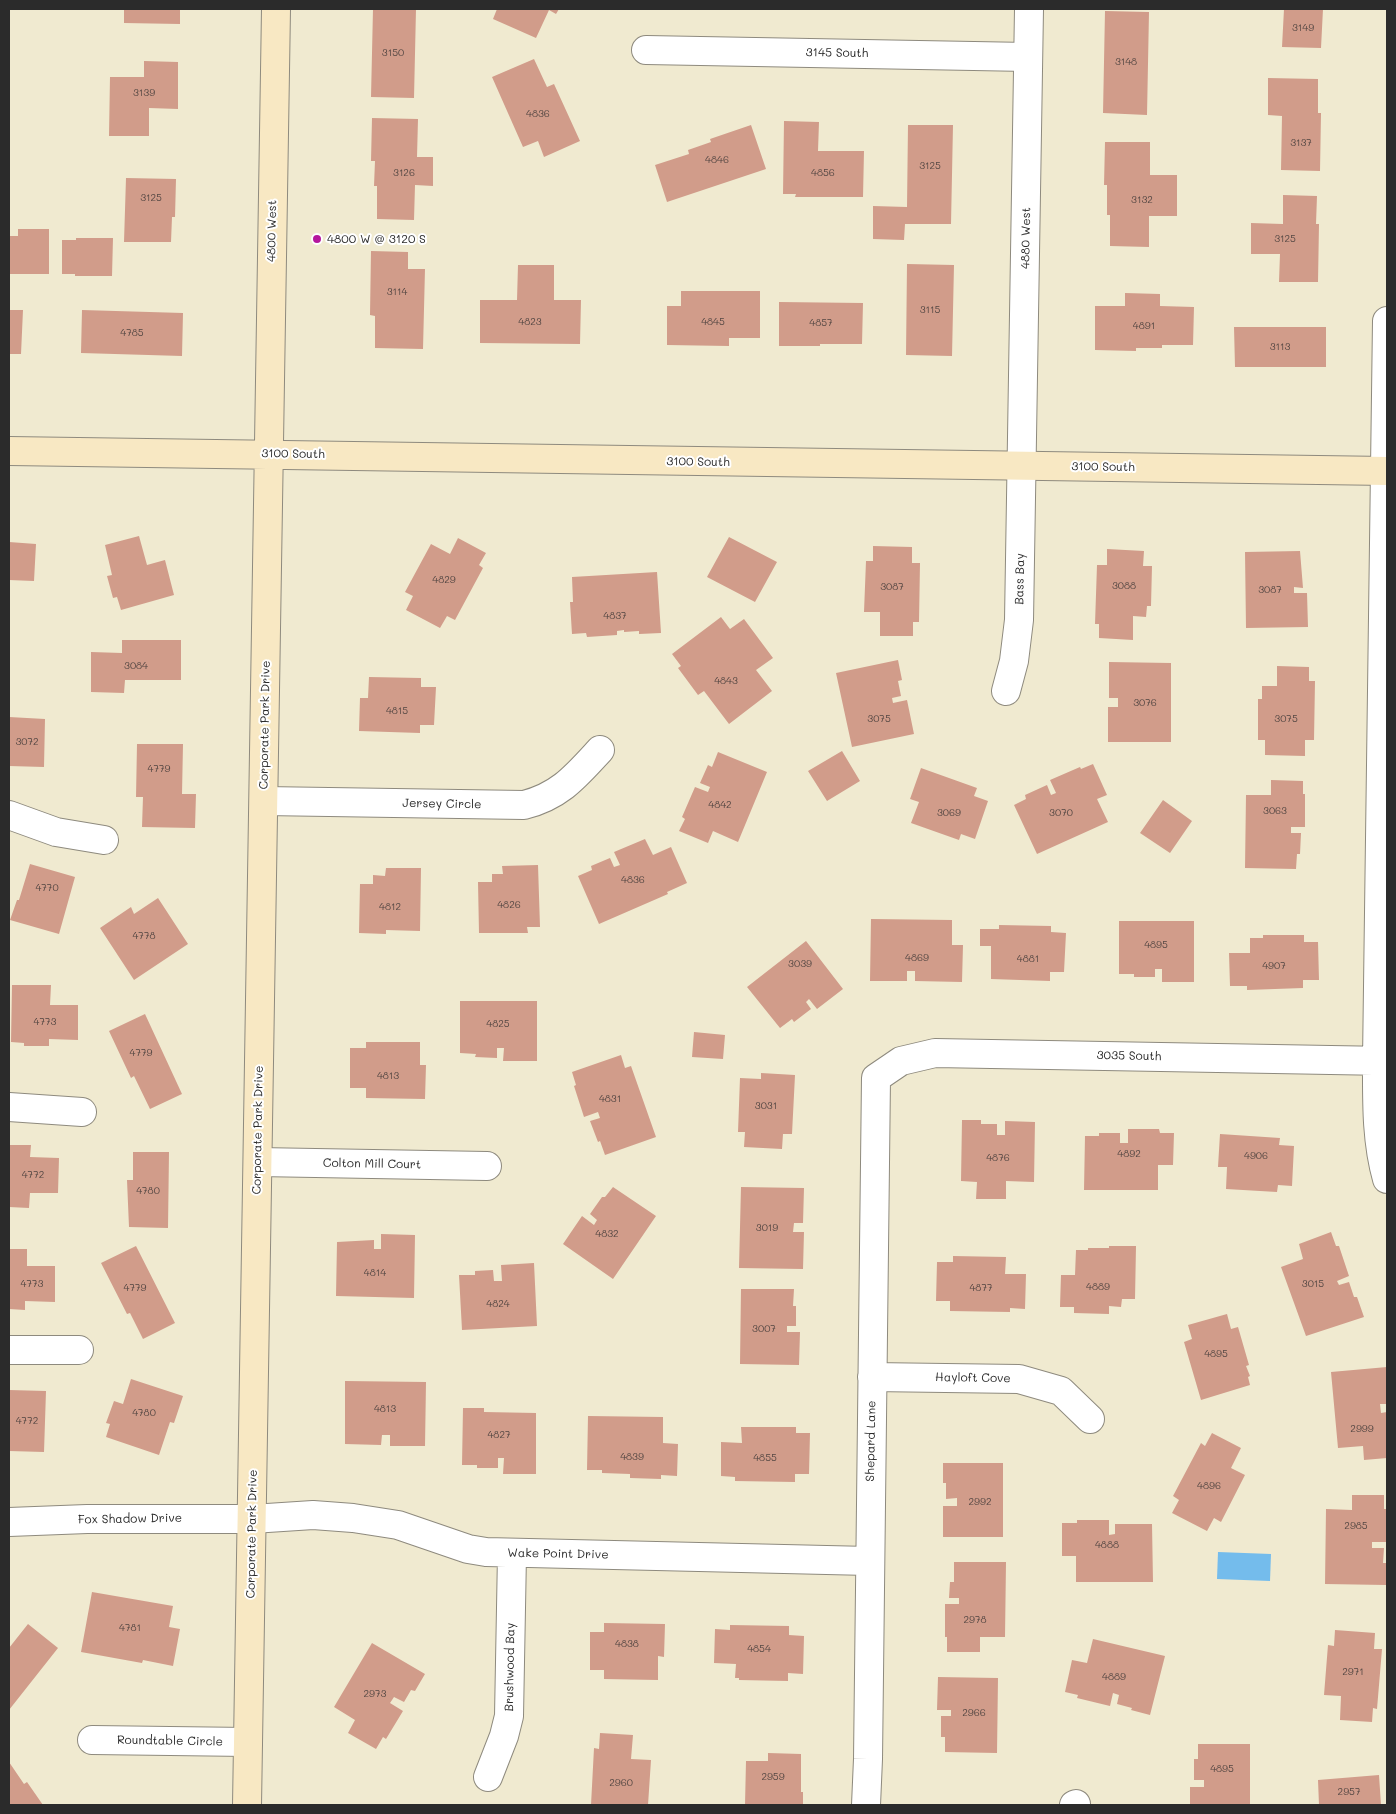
<!DOCTYPE html>
<html>
<head>
<meta charset="utf-8">
<style>
	body { margin:0 }
	#map { position:relative; width:1396px; height:1814px; overflow:hidden; background:#f0ead0; font-family:Mali,sans-serif }
	canvas { display:block }
	.frame { position:absolute; inset:0; border:10px solid #2b2b2b; pointer-events:none }
</style>
</head>
<body>
<div id="map">
<canvas width="1396" height="1814"></canvas>
<div class="frame"></div>
</div>
<script>
const c = document.querySelector('canvas').getContext('2d');
c.lineJoin = 'round';
function fill(path, color) { c.fillStyle = color; c.fill(path, 'evenodd'); }
function trace(path, color, width, dash) { c.strokeStyle = color; c.lineWidth = width; c.lineCap = dash ? 'butt' : 'round'; c.setLineDash(dash || []); c.stroke(path); }
function label(font, color, halo, rows, align = 'center') {
  c.font = font + ' Mali,sans-serif'; c.lineWidth = 4; c.setLineDash([]); c.textBaseline = 'middle'; c.strokeStyle = halo; c.fillStyle = color; for (const [text, x, y, turn = 0] of rows) {
    c.save(); c.translate(x, y); c.rotate((+turn || 0) * Math.PI / 180); c.textAlign = isNaN(turn) ? turn : align; if (halo) c.strokeText(text, 0, 0); c.fillText(text, 0, 0); c.restore();
  }
}
const water = new Path2D(`
	M1218 1552 1271 1554 1270 1581 1217 1579Z`);
const building = new Path2D(`
	M124 9H180V24L124 23Z
	M373 9H416L414 98 371 97Z
	M497 9H559L556 14 549 10 536 38 493 19Z
	M1284 9H1323L1321 48 1282 47Z
	M1105 11 1149 12 1147 115 1103 113Z
	M534 59 547 87 554 84 580 141 544 157 538 141 523 147 492 77Z
	M144 61 178 62V109L149 108V136H109L110 77H144Z
	M1268 78 1318 79V113H1321L1320 171 1281 170 1282 116 1268 115Z
	M372 118 418 119 417 157H433V186L415 185 414 220 377 219V186H374L375 161H371Z
	M784 121 819 122 818 151H864L863 197H795L796 194H783Z
	M751 125 766 169 667 202 655 165 689 154 688 150 711 142 710 139Z
	M908 125H953L951 224H905L904 240 873 239V206L907 207Z
	M1105 142H1150V175H1177V216H1149V247L1110 246V215H1107V185H1104Z
	M126 178 176 179 175 217H172L171 242H124Z
	M1283 195 1317 196 1316 224H1319L1318 282H1279L1280 254H1251V223L1283 224Z
	M18 229H49V274H9V236H18Z
	M76 238H113L112 276H75V274H62V240H76Z
	M371 251 408 252V269H425L423 349 375 348V316L370 315Z
	M907 264 954 265 952 356 906 355Z
	M518 265H554V300H581L580 344 480 343V300H517Z
	M681 291H760V338H729V346L667 345V306H681Z
	M1125 293 1160 294V306L1194 307 1193 345H1162V348H1136V351L1095 350V306H1125Z
	M779 302 863 303 862 344H820V346H779Z
	M9 310H23L21 354H9Z
	M82 310 183 313 182 356 81 353Z
	M1234 327H1326V367H1235Z
	M139 536 147 565 165 560 174 595 121 610 117 597 113 598 107 576 112 575 105 545Z
	M729 537 777 562 755 602 707 577Z
	M458 538 486 553 479 565 483 568 455 620 447 616 440 628 406 610 413 596 405 592 431 544 450 554Z
	M9 542 36 544 34 581 9 580Z
	M873 546 912 547V563H920L919 622H913V636H880V612H864L866 561H873Z
	M1107 549 1144 551 1143 566H1152L1151 606H1147L1146 617 1133 616V640L1099 638V624H1095L1097 565H1107Z
	M1300 551 1303 588 1294 587V593H1307L1308 627 1246 628 1245 552Z
	M657 572 661 633 639 634V631L624 632V630L617 631V635L587 637 586 633 572 634 570 602H573L572 577Z
	M721 617 730 629 744 619 773 658 756 670 772 691 729 724 704 691 698 695 678 668 681 666 672 654Z
	M122 640H181V680H125L124 693 91 692V652L122 653Z
	M898 660 902 680 898 681 901 696 892 698 893 703 907 700 914 734 852 747 836 673Z
	M1109 662 1171 663V742H1108V707H1118V698H1109Z
	M1277 666 1309 667V681H1315L1314 740H1305V756L1265 755V740H1258V699H1262V686H1277Z
	M369 677 421 678V687H436L434 725H420V733L359 731 360 698H368Z
	M9 717 45 719 44 767 9 766Z
	M137 744H183L182 794H196L195 828 142 827 143 797H136Z
	M842 751 860 781 827 801 808 771Z
	M718 752 767 772 738 842 713 831 708 843 679 831 685 819 682 817 695 787 708 792 710 787 700 783 708 765 712 767Z
	M1093 764 1107 795 1097 799 1108 822 1037 854 1014 805 1026 799 1025 795 1047 785 1051 795 1056 793 1050 780 1080 767 1081 769Z
	M921 768 977 788 974 796 988 801 975 839 961 834 959 840 911 823 919 802 910 799Z
	M1271 780 1303 781V794H1305V827H1291V833H1301L1300 854H1297L1296 869 1245 868 1246 795H1271Z
	M1163 800 1192 821 1170 853 1140 833Z
	M645 839 653 855 671 847 687 883 667 892 668 894 599 924 578 876 592 870 591 866 610 858 614 867 620 865 614 852Z
	M30 864 75 877 59 934 10 920 17 900H19Z
	M538 865 540 927H527L528 933H479L478 882H492V874H503L502 866Z
	M386 868H421L420 931 386 930V934L359 933 360 884H373V875L385 876Z
	M158 898 188 944 134 980 100 928 131 907 134 914Z
	M871 919 952 920V945H963L962 982 915 981V971H907V981H870Z
	M1119 921H1194V982H1162V969H1155V977H1134V974H1119Z
	M999 925 1051 926V932L1066 933 1064 972H1050V981L991 979V946H980V929H999Z
	M1263 935H1304V942H1318L1319 980H1303V988L1247 990V986H1230L1229 953H1250V938H1263Z
	M806 941 843 989 817 1009 809 999 806 1002 811 1009 794 1022 792 1019 780 1028 747 987Z
	M12 985H51L50 1005H78V1040L49 1039V1046H24V1043L11 1042Z
	M460 1001H537V1061H503L504 1048H497V1058L475 1057 476 1054 460 1053Z
	M145 1014 182 1094 150 1109 134 1076 131 1078 109 1031Z
	M694 1032 725 1035 723 1059 692 1057Z
	M366 1042H420V1065H426L425 1099 366 1098V1088H350V1048H366Z
	M621 1055 625 1068 631 1066 656 1137 605 1155 600 1141 598 1142 590 1121 600 1118 598 1112 584 1117 574 1086 576 1085 572 1072Z
	M761 1073 795 1075 792 1134H783L782 1149 744 1147 745 1132H738L740 1078 761 1079Z
	M962 1120H981V1124H997V1135H1005V1121L1035 1122 1034 1182 1006 1181V1199H976L977 1182 961 1181Z
	M1128 1129H1159L1160 1133H1174L1173 1165H1158V1190H1084L1085 1136H1099V1133H1120V1143H1128Z
	M1220 1134 1280 1138 1279 1145 1294 1146 1292 1186 1278 1185 1277 1192 1226 1189 1227 1167H1218Z
	M9 1145H31L30 1157 59 1158 58 1193H30L29 1208 9 1207Z
	M133 1152H169L168 1228 129 1227 127 1180H133Z
	M613 1187 656 1216 613 1279 563 1244 582 1216 594 1225 597 1220 590 1214 602 1197H605Z
	M741 1187 804 1188 803 1223H794L793 1232H804L803 1269 739 1268Z
	M1331 1232 1336 1246H1339L1349 1276 1337 1281 1339 1285 1349 1282 1354 1297H1357L1364 1317 1306 1336 1281 1267 1303 1259 1299 1244Z
	M381 1234 415 1235 414 1298 336 1296 337 1242 374 1240V1249H381Z
	M136 1246 175 1323 143 1339 130 1313 127 1314 101 1263Z
	M1109 1246H1136L1135 1299H1122L1121 1307 1109 1306V1314L1074 1313V1307H1060L1061 1275H1075L1076 1250H1088V1248H1109Z
	M9 1249H27V1266H55V1302L25 1301V1310L9 1309Z
	M953 1256 1006 1257 1005 1274H1026L1025 1309 1010 1308V1312L950 1311V1301H936L937 1262H953Z
	M534 1263 537 1326 462 1330 459 1275H475V1271L493 1270 494 1281H502L501 1265Z
	M741 1289H794L793 1306H796V1326H787V1332H800L799 1365 740 1364Z
	M1227 1314 1231 1329 1238 1327 1249 1365 1246 1366 1250 1376 1248 1377 1250 1385 1201 1400 1184 1342 1192 1339 1188 1325Z
	M1387 1367V1404H1380L1381 1413 1387 1412V1458L1364 1460 1363 1446 1338 1448 1331 1372Z
	M131 1379 183 1396 174 1423 170 1422 159 1455 106 1437 110 1424 106 1423 114 1401 123 1404Z
	M345 1381 426 1382 425 1446H390V1435H382L381 1445 345 1444Z
	M9 1390 46 1391 44 1452 9 1451Z
	M463 1408H484V1412L536 1413V1474H503L504 1458H498V1468H477V1465H462Z
	M588 1416 663 1417V1443L678 1444 677 1476 661 1475V1479L630 1478V1474L602 1473V1470H587Z
	M741 1427H796V1433H810L809 1474H795V1482L735 1481V1477L721 1476V1442L742 1443Z
	M1212 1433 1241 1448 1231 1468 1245 1475 1221 1522 1214 1518 1207 1531 1172 1513 1179 1500 1173 1496 1201 1443 1205 1446Z
	M943 1463H1003V1537H943V1506H957V1498L946 1499V1483H943Z
	M1352 1495H1384V1509H1387V1542H1372V1548H1384L1383 1563H1387L1386 1585 1325 1584 1326 1509 1352 1510Z
	M1077 1520H1109V1535L1115 1534V1524H1152L1153 1582H1076V1556H1062V1523H1077Z
	M954 1562H1006L1005 1637H980V1652H947V1637H945V1604H959V1598H949L950 1582H954Z
	M92 1592 173 1606 169 1627 180 1629 173 1666 143 1660 142 1663 81 1652Z
	M604 1623 665 1624 664 1657 658 1656V1680L604 1679V1670H590V1632H604Z
	M28 1624 58 1648 9 1710V1648Z
	M730 1625 789 1626V1635L804 1636 803 1674 788 1673V1681L739 1680V1678H735L736 1664 714 1663 715 1629 730 1630Z
	M1335 1630 1375 1633 1374 1649H1382L1377 1709 1373 1708 1372 1722 1340 1720 1341 1696 1324 1695 1328 1645 1334 1646Z
	M1093 1639 1165 1656 1150 1715 1131 1710 1132 1708 1117 1704 1119 1695 1113 1693 1110 1706 1077 1698 1078 1695 1065 1692 1072 1660 1087 1663Z
	M372 1643 425 1674 415 1691 411 1690 404 1702 394 1697 390 1703 403 1711 386 1739 383 1737 376 1749 348 1733 355 1720 334 1707Z
	M938 1677 998 1678 997 1753 945 1752V1737H941V1716H951V1710H937Z
	M600 1733 633 1735 631 1759 651 1760 648 1805H591L594 1748 599 1749Z
	M1198 1744H1250V1805H1190V1787H1204V1780H1194V1759H1198Z
	M768 1753 801 1754V1792H803V1805H745L746 1761H768Z
	M9 1762 24 1784 27 1782 43 1805H9Z
	M1379 1775 1381 1805H1319L1318 1780Z`);
const street = new Path2D(`
	M646 50 1028 57
	M1387 321 1377 1060C1377 1100 1376 1141 1387 1179
	M1006 691 1014 661 1019 620 1029 9
	M264 801 524 805C560 796 576 776 600 750
	M9 815 56 832 104 840
	M9 1107 82 1112
	M258 1162 487 1166
	M9 1350H79
	M872 1377 1019 1379 1061 1391 1090 1419
	M9 1522 87 1519H252L313 1515 353 1518 398 1525 468 1549 486 1552 869 1561
	M92 1740 248 1742
	M488 1777 504 1736 509 1716 512 1554
	M866 1805 868 1759 876 1078 901 1061 935 1053 1387 1061
	M1074 1805 1076 1804`);
const secondary = new Path2D(`
	M9 451 1387 471
	M247 1805 276 9`);
const markers = [
	[317,239,5,"#b5179e"]
];
const numberNames = [
	["3149",1303,28],
	["3150",393,53],
	["3148",1126,62],
	["3139",144,93],
	["4836",538,114],
	["3137",1301,143],
	["4846",717,160],
	["3125",930,166],
	["3126",404,173],
	["4856",823,173],
	["3125",151,198],
	["3132",1142,200],
	["3125",1285,239],
	["3114",397,292],
	["3115",930,310],
	["4823",530,322],
	["4845",713,322],
	["4857",821,323],
	["4891",1144,326],
	["4785",132,333],
	["3113",1280,347],
	["4829",444,580],
	["3088",1124,586],
	["3087",892,587],
	["3087",1270,590],
	["4837",615,616],
	["3084",136,666],
	["4843",726,681],
	["3076",1145,703],
	["4815",397,711],
	["3075",879,719],
	["3075",1286,719],
	["3072",27,742],
	["4779",159,769],
	["4842",720,805],
	["3063",1275,811],
	["3069",949,813],
	["3070",1061,813],
	["4836",633,880],
	["4770",47,888],
	["4826",509,905],
	["4812",390,907],
	["4778",144,936],
	["4895",1156,945],
	["4869",917,958],
	["4881",1028,959],
	["3039",800,964],
	["4907",1274,966],
	["4773",45,1022],
	["4825",498,1024],
	["4779",141,1053],
	["4813",388,1076],
	["4831",610,1099],
	["3031",766,1106],
	["4892",1129,1154],
	["4906",1256,1156],
	["4876",998,1158],
	["4772",33,1175],
	["4780",148,1191],
	["3019",767,1228],
	["4832",607,1234],
	["4814",375,1273],
	["4773",32,1284],
	["3015",1313,1284],
	["4889",1098,1287],
	["4779",135,1288],
	["4877",981,1288],
	["4824",498,1304],
	["3007",764,1329],
	["4895",1216,1354],
	["4813",385,1409],
	["4780",144,1413],
	["4772",27,1421],
	["2999",1362,1429],
	["4827",499,1435],
	["4839",632,1457],
	["4855",765,1458],
	["4896",1209,1486],
	["2992",980,1502],
	["2985",1356,1526],
	["4888",1107,1545],
	["2978",975,1620],
	["4781",130,1628],
	["4838",627,1644],
	["4854",759,1649],
	["2971",1353,1672],
	["4889",1114,1677],
	["2973",375,1694],
	["2966",974,1713],
	["4895",1222,1769],
	["2959",773,1777],
	["2960",621,1783],
	["2957",1349,1792]
];
const streetNames = [
	["3145 South",837,53,1],
	["4800 West",272,231,-89],
	["4880 West",1026,238,-89],
	["3100 South",293,454,1],
	["3100 South",698,462,1],
	["3100 South",1103,467,1],
	["Bass Bay",1020,579,-89],
	["Corporate Park Drive",265,725,-89],
	["Jersey Circle",442,804,1],
	["3035 South",1129,1056,1],
	["Corporate Park Drive",258,1130,-89],
	["Colton Mill Court",372,1164,1],
	["Hayloft Cove",973,1378,1],
	["Shepard Lane",871,1441,-89],
	["Fox Shadow Drive",130,1519,-1],
	["Corporate Park Drive",252,1534,-89],
	["Wake Point Drive",558,1554,1],
	["Brushwood Bay",510,1667,-89],
	["Roundtable Circle",170,1741,1]
];
const poiNames = [
	["4800 W @ 3120 S",327,239]
];
fill(water, '#74bcec');
fill(building, '#d19c8a');
trace(street, '#8e8a7e', 30);
trace(secondary, '#8e8a7e', 30);
trace(street, '#fff', 28);
trace(secondary, '#f8e8c3', 28);
for (const [x, y, r, color] of markers) { const dot = new Path2D(); dot.arc(x, y, r, 0, 2 * Math.PI); c.fillStyle = color; c.fill(dot); trace(dot, '#fff', 2); }
label('10px', '#544743', null, numberNames);
label('12px', '#2b2b2b', '#fff', streetNames);
label('12px', '#2b2b2b', '#fff', poiNames, 'left');
</script>
</body>
</html>
